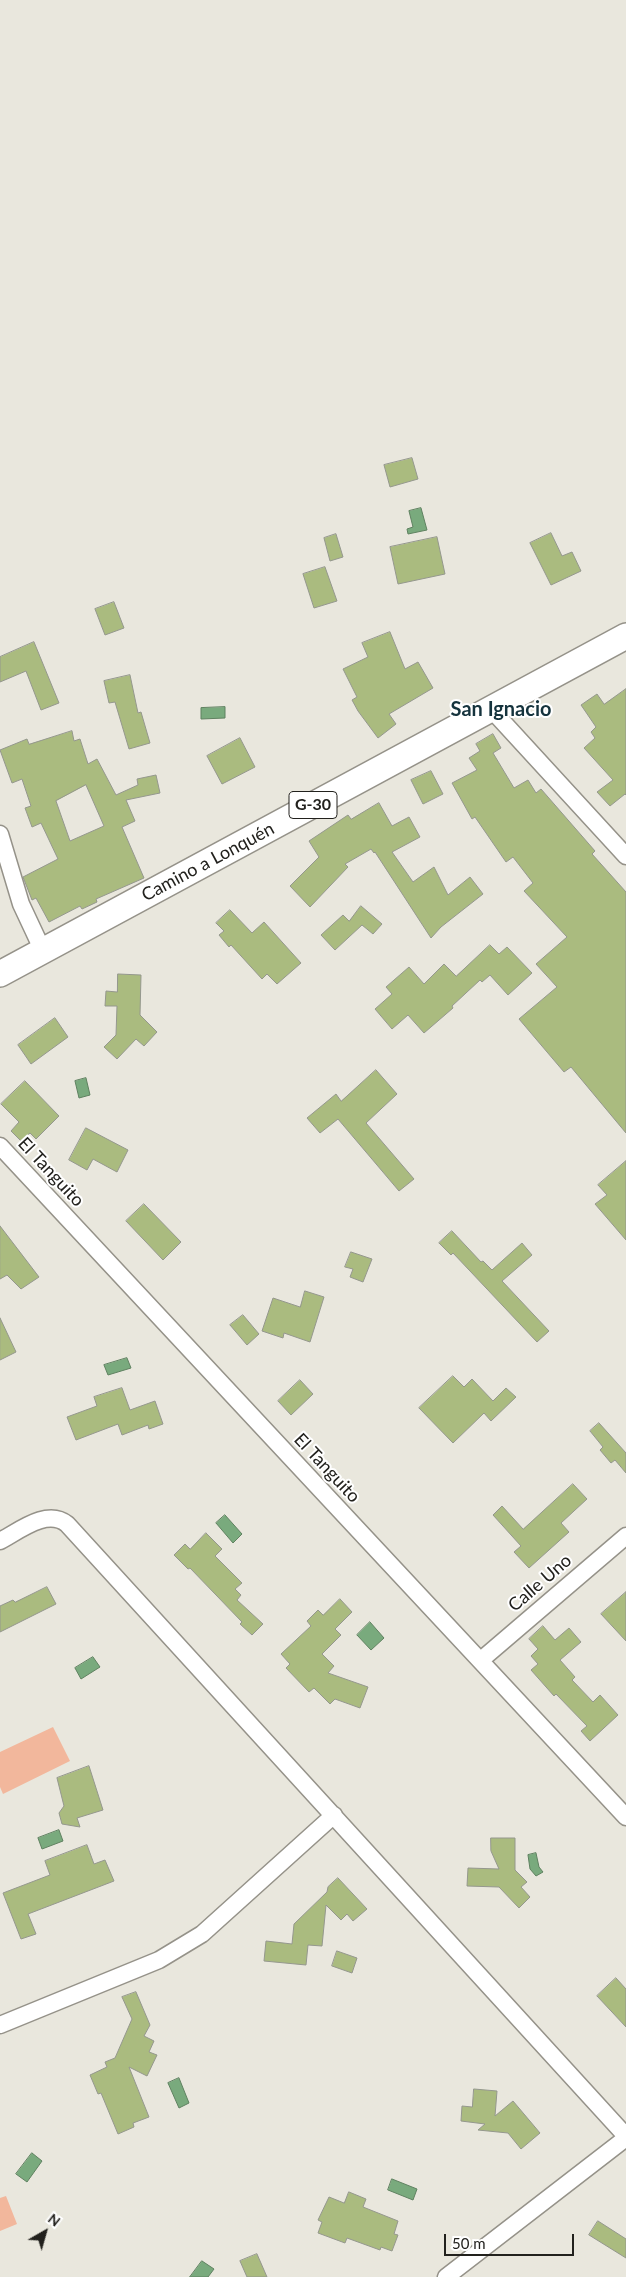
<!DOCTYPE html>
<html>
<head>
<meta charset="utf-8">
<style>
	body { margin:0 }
	#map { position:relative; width:626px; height:2277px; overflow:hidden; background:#e9e7dd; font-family:Lato,sans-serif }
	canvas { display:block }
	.north { position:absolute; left:20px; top:2207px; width:50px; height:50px; -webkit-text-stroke:4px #fff; paint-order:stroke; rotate:38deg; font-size:14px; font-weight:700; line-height:20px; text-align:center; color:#22211d }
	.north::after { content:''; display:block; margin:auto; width:18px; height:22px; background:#22211d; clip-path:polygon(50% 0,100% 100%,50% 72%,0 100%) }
	.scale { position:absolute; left:444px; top:2234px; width:130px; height:22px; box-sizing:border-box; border:2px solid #22211d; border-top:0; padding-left:6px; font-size:15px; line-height:18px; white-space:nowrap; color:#22211d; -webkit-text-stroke:4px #fff; paint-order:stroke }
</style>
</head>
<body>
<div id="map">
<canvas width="626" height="2277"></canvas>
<div class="north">N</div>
<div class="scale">50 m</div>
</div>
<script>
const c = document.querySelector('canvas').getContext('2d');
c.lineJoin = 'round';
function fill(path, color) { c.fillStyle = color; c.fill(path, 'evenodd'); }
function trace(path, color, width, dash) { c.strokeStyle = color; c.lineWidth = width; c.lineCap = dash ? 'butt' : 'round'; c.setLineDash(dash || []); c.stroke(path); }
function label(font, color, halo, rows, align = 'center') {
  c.font = font + ' Lato,sans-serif'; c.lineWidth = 4; c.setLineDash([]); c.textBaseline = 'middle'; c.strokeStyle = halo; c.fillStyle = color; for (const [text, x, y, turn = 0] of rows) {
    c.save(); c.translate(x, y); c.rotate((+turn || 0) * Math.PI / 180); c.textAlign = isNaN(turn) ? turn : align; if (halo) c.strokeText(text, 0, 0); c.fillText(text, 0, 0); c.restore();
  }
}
const green = new Path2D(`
	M53 1727 70 1761 3 1794 0 1787V1752Z
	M6 2196 17 2224 0 2231V2198Z`);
const water = new Path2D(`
	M421 508 427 530 408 534 407 529 413 527 409 511Z
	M225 707V718L201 719V708Z
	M86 1078 90 1095 79 1098 75 1081Z
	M127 1358 131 1368 108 1375 104 1365Z
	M225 1515 242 1534 233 1543 216 1523Z
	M370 1622 384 1638 371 1650 357 1635Z
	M93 1657 100 1667 81 1679 75 1668Z
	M59 1830 63 1841 42 1849 38 1838Z
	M536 1853 539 1867 543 1872 536 1876 530 1869 528 1855Z
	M179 2078 189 2103 179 2108 168 2083Z
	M32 2153 42 2161 27 2182 16 2174Z
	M392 2179 417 2189 413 2200 388 2190Z
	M202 2261 214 2269 208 2277H190Z`);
const building = new Path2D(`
	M412 458 418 479 390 487 384 465Z
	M551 533 562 556 572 552 581 571 551 585 530 543Z
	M336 534 343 557 330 561 324 538Z
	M437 537 445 574 398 584 390 547Z
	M325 567 337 601 314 608 303 574Z
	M114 602 124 628 105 635 95 609Z
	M390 632 405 669 418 662 433 688 389 714 396 724 378 738 358 711 352 700 357 697 343 669 368 657 362 643Z
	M34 642 59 703 41 710 26 671 0 682V657Z
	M130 675 138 713 141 712 150 743 129 749 115 702 109 703 104 681Z
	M626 689V795L625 794 610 806 597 792 613 780 584 748 595 738 591 732 596 727 581 705 597 694 604 704Z
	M72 731 74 741 80 739 88 764 97 759 116 795 138 785 137 779 156 775 160 793 126 800 135 821 122 827 144 878 96 899 97 902 82 909 80 906 49 922 36 898 32 900 23 877 58 859 41 823 32 827 25 808 31 806 22 779 12 783 0 750 27 739 29 744ZM86 785 104 826 70 841 56 801Z
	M493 734 501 748 493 753 514 788 528 780 536 793 541 789 595 851 592 854 626 892V1133L571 1067 564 1072 519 1019 557 987 536 964 567 937 524 891 533 883 513 857 506 862 475 817 472 819 452 783 477 770 469 758 480 751 476 744Z
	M240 738 255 767 222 784 207 756Z
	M431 771 443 794 423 804 411 780Z
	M379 803 392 826 409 817 420 837 392 852 413 882 434 867 448 895 470 877 483 894 441 927 431 938 375 852 374 853 371 849 345 864 348 867 310 907 290 886 319 857 309 841 348 815 351 819Z
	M361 906 382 924 373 934 362 925 335 950 321 935 343 915 349 921Z
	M230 910 252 933 264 922 301 963 277 984 267 974 262 979 231 945 229 947 219 935 224 931 216 923Z
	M490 945 499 954 507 947 532 973 508 995 490 975 482 982 480 980 452 1006 453 1008 424 1033 408 1015 392 1029 375 1009 392 994 386 987 409 967 424 984 444 964 456 976Z
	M118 974 141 975 140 1015 157 1032 144 1046 136 1039 117 1059 104 1047 116 1035 117 1006H105L106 991 117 992Z
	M55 1018 68 1037 31 1064 18 1045Z
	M376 1070 397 1094 366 1123 414 1179 399 1191 338 1119 320 1133 307 1118 336 1094 341 1101Z
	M25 1081 59 1116 36 1139 30 1133 21 1141 11 1131 19 1122 1 1104Z
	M86 1128 128 1150 117 1172 93 1159 87 1170 69 1160Z
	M626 1161V1240L595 1204 607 1195 598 1185Z
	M144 1204 181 1242 163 1260 126 1221Z
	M0 1226 39 1277 21 1289 7 1275 0 1279Z
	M452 1231 481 1262 483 1261 492 1270 522 1243 532 1255 502 1281 549 1331 537 1342 453 1253 451 1255 439 1243Z
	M351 1252 372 1259 363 1282 350 1277 353 1269 345 1267Z
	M305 1291 324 1297 310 1342 284 1333 283 1338 262 1331 273 1298 300 1307Z
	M243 1315 259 1334 247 1345 230 1325Z
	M0 1318 16 1352 0 1360Z
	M453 1376 464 1387 472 1379 493 1401 506 1388 516 1397 491 1421 484 1413 453 1443 419 1408Z
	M300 1380 313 1394 291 1415 278 1401Z
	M122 1388 130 1410 155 1401 163 1424 149 1429 148 1425 122 1435 118 1424 76 1440 67 1417 97 1406 94 1397Z
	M599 1423 626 1453V1473L615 1460 611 1463 600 1450 603 1447 590 1431Z
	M573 1484 587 1499 561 1523 569 1532 529 1568 514 1552 521 1546 493 1515 502 1506 523 1529Z
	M206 1533 222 1549 215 1556 242 1583 235 1589 241 1595 237 1600 263 1624 252 1635 240 1624 242 1622 190 1568 188 1569 174 1555 185 1544 190 1549Z
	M47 1587 56 1604 0 1632V1606L13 1600 15 1602Z
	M626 1592V1641L601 1614Z
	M340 1599 352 1612 335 1629 341 1635 322 1654 334 1666 328 1673 368 1687 360 1708 335 1699 330 1704 314 1688 309 1692 286 1668 290 1664 281 1654 311 1626 307 1621 318 1610 323 1615Z
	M543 1626 555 1640 569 1628 581 1642 560 1660 575 1677 572 1680 593 1702 600 1695 618 1715 590 1741 581 1731 587 1726 556 1694 554 1696 531 1670 538 1664 531 1656 538 1649 529 1639Z
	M89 1766 103 1810 77 1818 80 1827 62 1824 59 1813 64 1806 57 1778Z
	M491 1838H515V1870L527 1882 521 1887 530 1897 519 1908 499 1887 467 1886 468 1868 499 1869 491 1851Z
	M87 1845 94 1864 105 1860 114 1881 28 1914 36 1934 21 1939 3 1893 50 1875 45 1861Z
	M338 1878 367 1909 353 1921 347 1914 341 1920 326 1905 322 1946 308 1945 306 1965 264 1961 266 1941 292 1944 294 1924 327 1892 328 1887Z
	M337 1951 357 1958 352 1973 332 1966Z
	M616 1978 626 1989V2027L597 1996Z
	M136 1992 150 2025 144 2036 154 2041 149 2052 157 2055 147 2076 129 2067 149 2117 133 2123 134 2127 118 2134 101 2093 98 2094 90 2075 107 2067 105 2062 115 2058 132 2019 122 1997Z
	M474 2089 497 2091 495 2116 513 2101 540 2133 521 2149 508 2133 478 2130 485 2124 461 2121 462 2106 472 2107Z
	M349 2192 366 2199 363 2207 398 2221 394 2234 398 2235 392 2251 381 2247 380 2250 347 2238 345 2243 318 2233 322 2222 318 2220 329 2197 344 2203Z
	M598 2221 626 2239V2258L589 2235Z
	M257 2254 267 2277H247L240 2261Z`);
const minor = new Path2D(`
	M491 709 626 856
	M0 834 21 904 43 951
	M0 1146 626 1817
	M0 1541C19 1531 47 1508 67 1524L626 2136
	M481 1660 626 1536
	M0 2025 159 1960 202 1934 334 1815
	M446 2277 626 2138`);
const primary = new Path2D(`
	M0 974 626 636`);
const shields = [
	[313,805,48]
];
const shieldNames = [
	["G-30",313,805]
];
const streetNames = [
	["Camino a Lonquén",208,862,-28],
	["El Tanguito",51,1172,47],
	["El Tanguito",327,1468,47],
	["Calle Uno",540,1583,-41]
];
const quarterNames = [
	["San Ignacio",501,710]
];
fill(green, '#f2b79c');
fill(water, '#79aa7d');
trace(water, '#5f8160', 1);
fill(building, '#aabb7f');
trace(building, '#94978d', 1);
trace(minor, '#959289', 19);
trace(primary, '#959289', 28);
trace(minor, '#fff', 16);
trace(primary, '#fff', 25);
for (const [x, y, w] of shields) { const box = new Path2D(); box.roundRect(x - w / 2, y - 13.5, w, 27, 4); c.fillStyle = '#fff'; c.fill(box); trace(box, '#22211d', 1); }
label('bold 16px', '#22211d', null, shieldNames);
label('18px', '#22211d', '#fff', streetNames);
label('bold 20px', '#15333d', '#fff', quarterNames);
</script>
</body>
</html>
